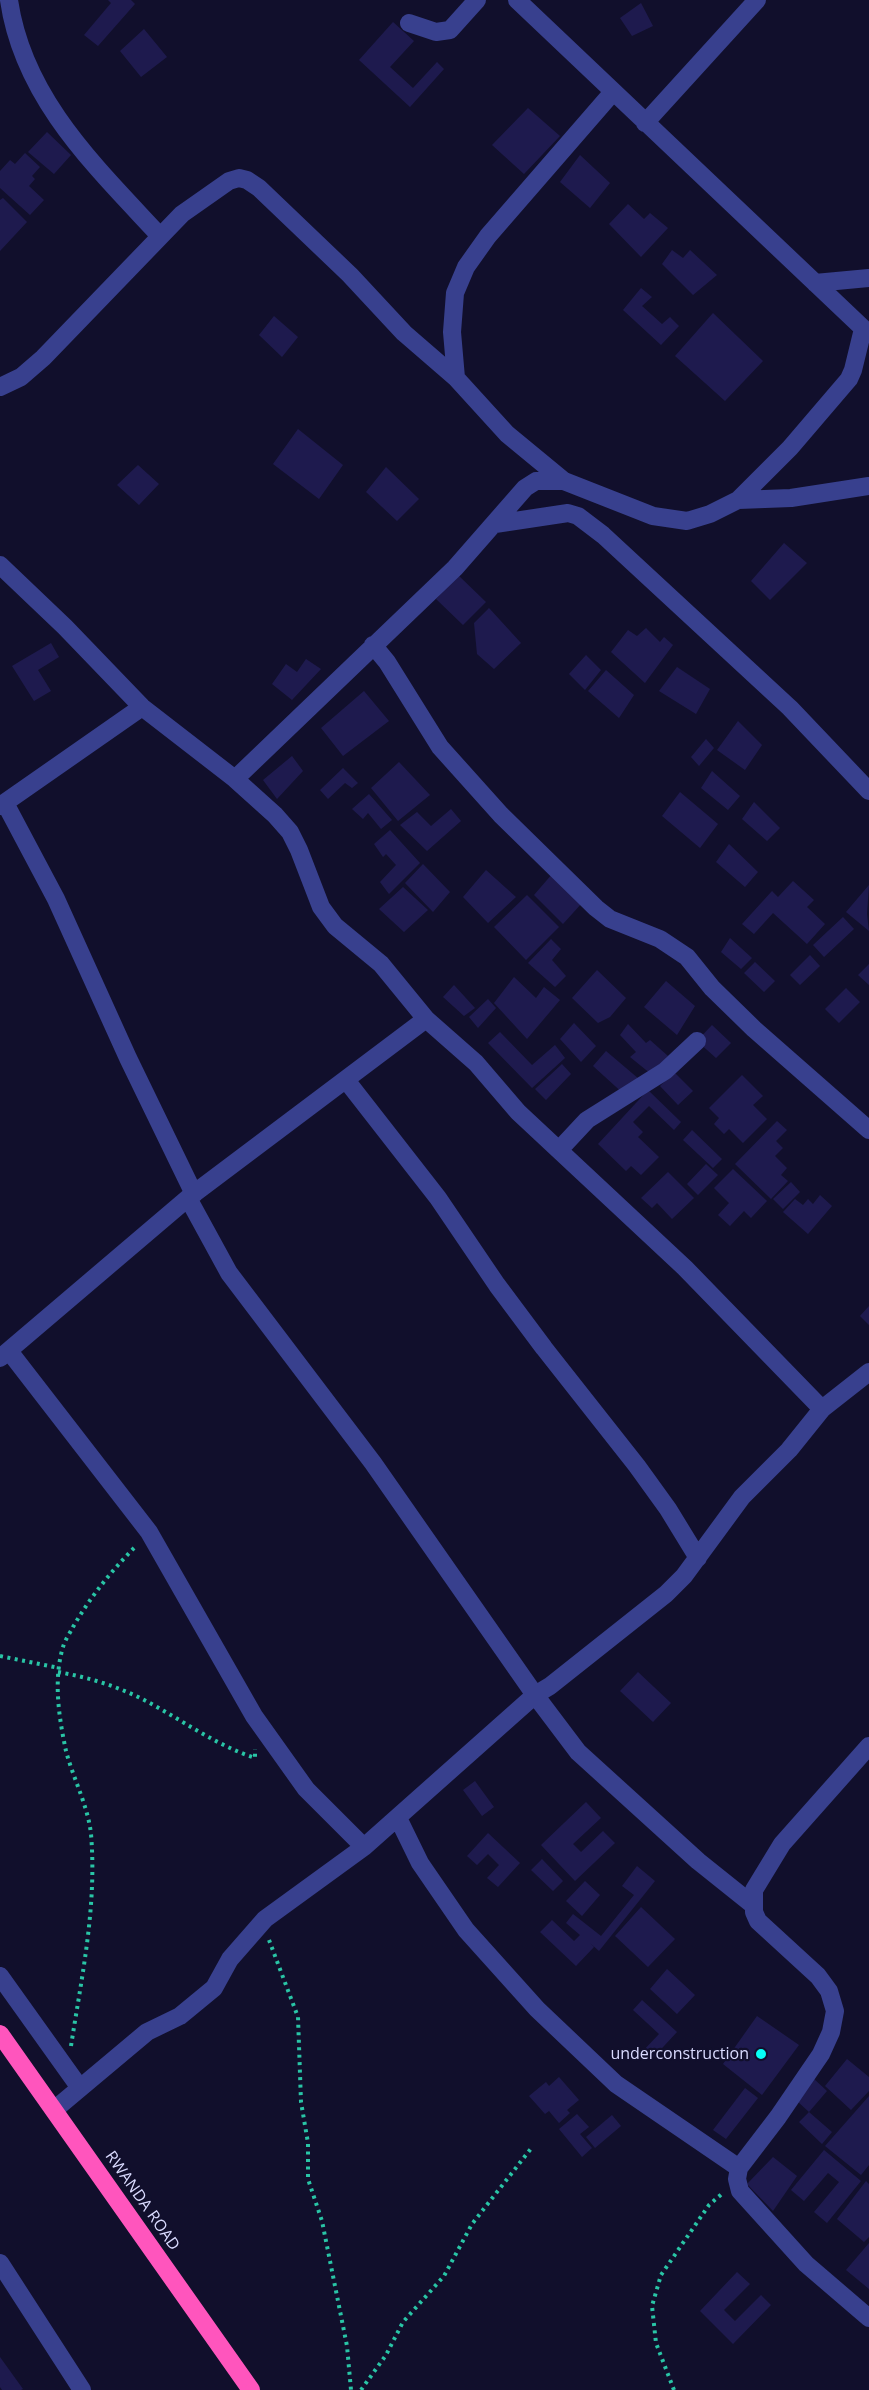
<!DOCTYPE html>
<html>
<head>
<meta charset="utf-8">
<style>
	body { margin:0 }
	canvas { display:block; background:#110f2c }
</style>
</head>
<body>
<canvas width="869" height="2390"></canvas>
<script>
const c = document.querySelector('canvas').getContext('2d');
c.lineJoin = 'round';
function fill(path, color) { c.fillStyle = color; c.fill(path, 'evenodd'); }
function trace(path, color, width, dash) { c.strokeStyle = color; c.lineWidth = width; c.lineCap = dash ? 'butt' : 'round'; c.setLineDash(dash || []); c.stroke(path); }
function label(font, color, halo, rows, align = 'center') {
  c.font = font + ' "Open Sans",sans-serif'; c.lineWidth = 4.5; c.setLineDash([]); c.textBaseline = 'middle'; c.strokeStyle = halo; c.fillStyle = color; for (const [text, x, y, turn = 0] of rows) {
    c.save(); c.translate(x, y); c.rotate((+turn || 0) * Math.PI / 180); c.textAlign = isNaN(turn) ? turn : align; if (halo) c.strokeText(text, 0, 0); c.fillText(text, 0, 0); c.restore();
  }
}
const building = new Path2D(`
	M108 0H131L135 4 98 46 84 35 111 3Z
	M641 3 653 26 632 36 620 18Z
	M393 22 414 41 390 67 413 88 437 62 444 69 410 107 359 60Z
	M144 29 167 57 141 77 120 51Z
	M528 108 560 136 524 174 492 145Z
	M47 132 71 155 54 174 28 152Z
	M25 153 40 167 32 176 35 179 29 186 44 200 30 215 0 188V171L10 160 15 164Z
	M580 155 610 183 590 208 560 182Z
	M3 198 27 222 0 251V200Z
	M628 204 644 219 650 213 668 228 641 257 609 224Z
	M672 250 683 258 690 250 717 275 693 295 662 264Z
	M641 288 652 297 642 306 662 324 670 317 679 326 661 345 623 310Z
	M713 313 763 361 725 401 675 356Z
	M274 316 298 337 282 357 259 335Z
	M298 429 343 465 319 499 273 464Z
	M138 465 159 484 139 505 117 485Z
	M386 467 419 499 397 521 366 492Z
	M784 543 807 563 770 600 751 581Z
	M458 575 486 602 463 625 436 599Z
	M489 608 521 643 494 669 477 654 474 623Z
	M646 628 660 642 664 637 673 645 645 683 611 652 628 630 637 636Z
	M51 643 59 657 38 670 51 691 34 701 12 666Z
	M586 655 601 670 585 690 569 674Z
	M306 659 321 669 292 700 272 684 286 664 297 672Z
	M677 667 710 689 696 714 659 691Z
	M606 670 634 695 619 718 588 691Z
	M364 691 389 721 343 756 321 728Z
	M738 721 762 745 745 770 717 750Z
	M706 739 714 748 699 766 691 757Z
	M292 756 303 771 277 799 263 780Z
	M399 762 430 795 398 821 371 788Z
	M343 768 358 783 352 788 345 783 328 799 320 790Z
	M712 771 740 796 728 810 701 788Z
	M680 792 718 824 700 848 662 816Z
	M369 794 392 820 381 829 368 813 363 819 352 809Z
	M754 802 780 828 767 841 742 819Z
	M451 809 461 821 427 851 400 825 417 812 431 826Z
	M390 830 420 863 389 894 380 882 396 865 386 854 383 857 374 844Z
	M729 844 758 872 745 887 716 862Z
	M423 864 450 892 433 912 405 883Z
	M486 870 516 897 488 923 463 897Z
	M553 873 582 903 563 924 534 895Z
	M793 881 814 900 807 907 825 924 807 944 773 913 754 934 742 924 772 891 778 897Z
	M869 885 867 914 869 931 846 912Z
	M403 887 428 910 404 932 379 909Z
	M527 895 559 927 526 960 494 927Z
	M843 917 854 929 824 957 813 945Z
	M730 938 752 958 741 969 721 952Z
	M551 939 561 949 552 960 566 976 555 987 528 963Z
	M810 955 820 966 800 985 790 975Z
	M755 962 775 981 764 992 744 973Z
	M869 964V985L858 975Z
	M597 970 626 998 610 1017 598 1023 572 998Z
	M514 977 536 998 544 987 560 1000 527 1039 494 1003Z
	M666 981 695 1006 677 1035 644 1007Z
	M454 985 475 1008 464 1016 443 997Z
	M846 988 860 1002 839 1023 825 1009Z
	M488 999 496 1008 478 1028 469 1017Z
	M574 1023 596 1046 581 1062 560 1039Z
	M628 1024 646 1043 650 1040 668 1056 651 1074 630 1057 636 1052 620 1035Z
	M712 1025 731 1043 716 1058 697 1041Z
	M500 1032 532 1065 555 1045 565 1058 532 1088 488 1043Z
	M606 1051 639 1079 626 1096 593 1066Z
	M562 1064 571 1074 546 1100 535 1089Z
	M674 1072 693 1091 678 1105 660 1086Z
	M742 1075 763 1096 753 1105 767 1119 743 1143 729 1129 724 1134 714 1124 719 1118 709 1108Z
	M648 1090 681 1122 674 1130 649 1106 633 1122 643 1132 638 1137 659 1157 641 1175 631 1166 626 1171 598 1144Z
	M777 1121 787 1130 776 1141 783 1148 775 1156 787 1168 781 1175 788 1181 771 1199 735 1164Z
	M692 1130 722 1159 713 1168 683 1140Z
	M706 1164 718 1175 698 1195 687 1184Z
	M733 1169 767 1201 751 1218 744 1211 730 1226 718 1215 729 1203 714 1188Z
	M668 1172 694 1198 672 1219 657 1203 652 1208 641 1198Z
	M791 1182 800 1192 783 1209 773 1199Z
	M820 1195 832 1206 808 1234 783 1212 795 1199 803 1205 808 1199 813 1204Z
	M869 1306V1325L860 1316Z
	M638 1672 671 1703 653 1722 620 1691Z
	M475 1781 494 1807 482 1816 463 1790Z
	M586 1802 601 1818 573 1844 581 1852 603 1831 615 1843 575 1881 541 1845Z
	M488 1833 520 1863 498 1887 487 1878 499 1865 488 1854 477 1865 467 1856Z
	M542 1859 563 1881 553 1891 531 1870Z
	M637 1866 655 1881 599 1951 590 1943 594 1947 576 1966 540 1932 552 1920 574 1941 580 1935 566 1923 573 1914 601 1936 634 1895 622 1886Z
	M585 1881 600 1895 582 1916 566 1901Z
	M641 1907 675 1939 648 1967 615 1936Z
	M667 1969 695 1995 677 2014 650 1989Z
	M642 2000 677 2032 651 2060 642 2052 659 2034 633 2010Z
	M757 2016 799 2045 762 2095 723 2064Z
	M847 2059 869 2077V2091L851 2110 825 2086Z
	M559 2077 579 2100 567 2110 570 2113 559 2123 549 2111 545 2114 529 2096 546 2082 549 2086Z
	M813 2078 827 2091 809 2112 797 2101Z
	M745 2088 758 2098 726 2139 713 2130Z
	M869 2096V2165L861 2175 825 2146Z
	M809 2112 832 2132 822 2144 799 2122Z
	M577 2114 589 2127 580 2134 592 2148 582 2157 559 2129Z
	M612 2115 621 2126 595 2148 586 2137Z
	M824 2150 861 2181 827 2223 814 2212 839 2182 828 2173 804 2201 791 2190Z
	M773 2157 797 2176 773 2211 747 2184Z
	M866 2181 869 2184V2237L864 2242 837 2219Z
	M869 2243V2289L846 2270Z
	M737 2272 750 2284 724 2310 735 2321 761 2295 771 2305 733 2344 700 2311Z
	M0 2357 23 2389 21 2390H2L0 2387Z`);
const path = new Path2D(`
	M0 1656 59 1668
	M58 1672C93 1678 126 1689 157 1707 189 1725 219 1746 255 1758V1749
	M269 1940 298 2017 301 2102 308 2143V2179L322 2221 347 2346 351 2390
	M71 2046C82 1975 97 1906 91 1834 88 1806 73 1778 66 1751 59 1718 53 1680 63 1647 65 1640 70 1633 73 1627 91 1596 112 1570 137 1545
	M361 2390 386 2355 403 2322 444 2276 472 2224 533 2146
	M674 2390 656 2343 652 2306 661 2275 709 2205 724 2192`);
const minor = new Path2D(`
	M9 0C23 98 95 166 159 235
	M517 0 869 334
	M409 23 436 32 450 30 477 0
	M645 123 757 0
	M815 283 869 278
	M456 378 452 332 455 293 466 267 488 236 613 92
	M0 387 21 377 43 358 182 214 229 181 239 178 247 180 259 188 350 275 404 333 456 378 507 434 564 481
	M738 500 790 448 849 379 853 370 863 329
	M495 524 568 513 578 516 603 535 790 708 869 791
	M0 565 65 627 142 707 235 779 275 815 290 832 299 850 321 907 335 926 381 964 426 1019 476 1063 518 1112 685 1268 822 1409
	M373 645 387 662 440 747 501 815 596 908 610 919 660 939 687 957 712 988 754 1029 869 1130
	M235 779 455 568 525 488 536 481H564L653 516 687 521 710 514 738 500 791 498 869 486
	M5 803 56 899 128 1058 194 1194
	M0 806 142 707
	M346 1080 438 1198 497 1285 544 1348 637 1466 668 1509 698 1558
	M559 1150 587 1120 665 1071 697 1041
	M188 1198 229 1273 373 1463 535 1695 578 1752 698 1861 753 1905
	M9 1351 149 1532 254 1716 306 1789 364 1847
	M0 1358 188 1198 426 1019
	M869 1746 782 1844 754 1890V1912L758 1921 818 1976 829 1991 835 2011 831 2032 821 2054 778 2117 739 2168 737 2179 740 2191 806 2264 869 2318
	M398 1818 420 1863 466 1930 537 2009 616 2084 739 2168
	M0 1976 80 2088
	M54 2110 147 2032 180 2016 214 1988 230 1959 265 1919 364 1847 535 1695 550 1686 666 1594 684 1576 742 1497 789 1450 822 1409 869 1372
	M0 2263 82 2390`);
const highway = new Path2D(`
	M0 2034 251 2390`);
const markers = [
	[761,2054,6,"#06fff7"]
];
const poiNames = [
	["underconstruction",749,2054]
];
const streetNames = [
	["RWANDA ROAD",142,2201,55]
];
fill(building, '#1e1a4e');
trace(path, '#29c5a6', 4, [3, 4.5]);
trace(minor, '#38408e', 18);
trace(highway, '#ff55bd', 18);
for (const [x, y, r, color] of markers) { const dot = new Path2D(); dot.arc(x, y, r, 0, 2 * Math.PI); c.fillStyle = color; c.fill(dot); trace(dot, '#110f2c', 2); }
label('16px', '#dadbff', '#110f2c', poiNames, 'right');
label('16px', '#dadbff', '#110f2c', streetNames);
</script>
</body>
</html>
